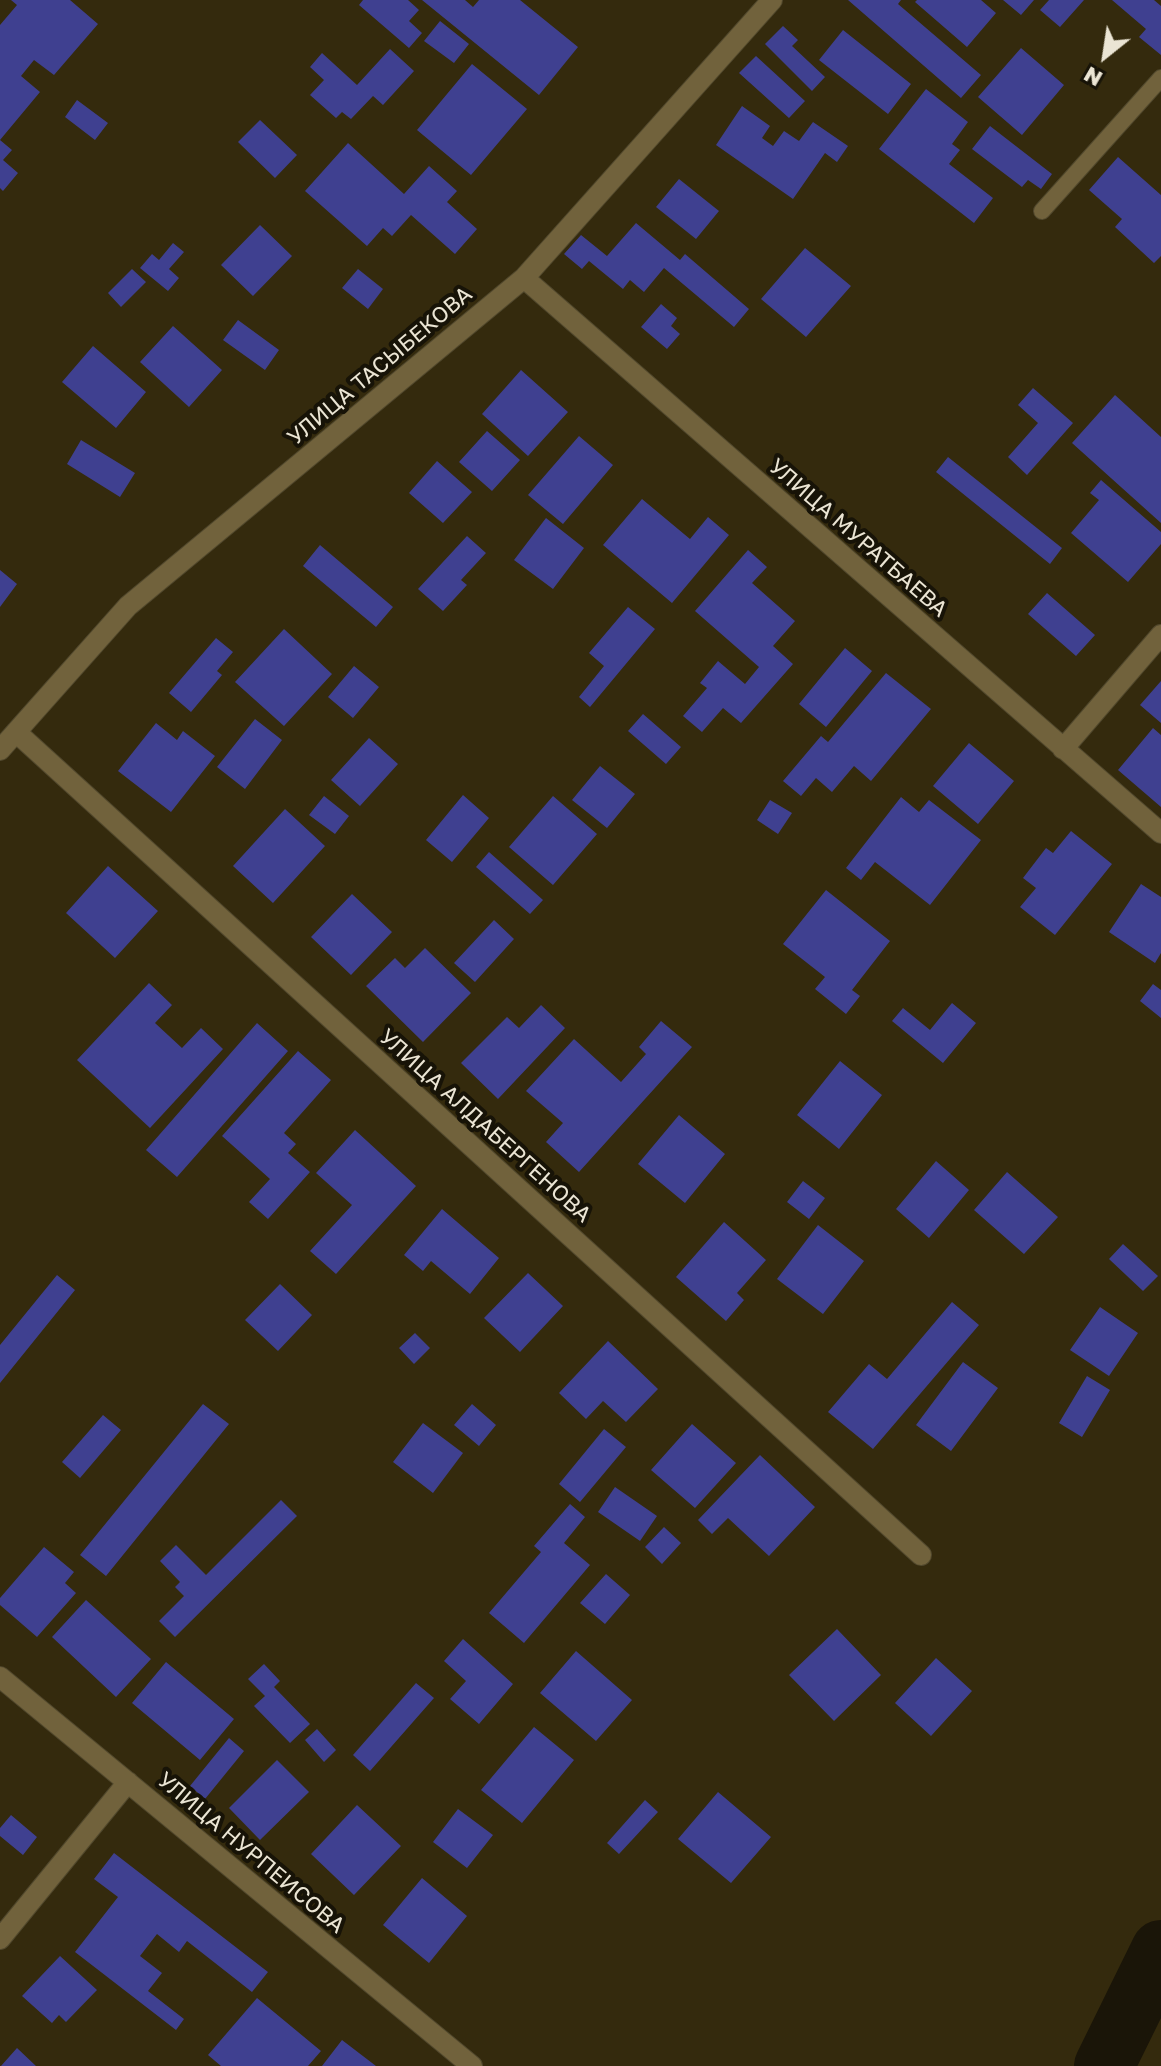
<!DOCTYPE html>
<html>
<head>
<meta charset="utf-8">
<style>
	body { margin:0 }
	#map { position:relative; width:1161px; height:2066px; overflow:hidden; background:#342a0d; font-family:"Golos Text",sans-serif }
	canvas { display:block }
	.north { position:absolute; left:1065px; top:16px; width:80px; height:80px; -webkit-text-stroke:6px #171307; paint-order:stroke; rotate:210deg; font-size:22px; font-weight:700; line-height:32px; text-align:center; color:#ebe5d4 }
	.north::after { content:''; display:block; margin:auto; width:28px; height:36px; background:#ebe5d4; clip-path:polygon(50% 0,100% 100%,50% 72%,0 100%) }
</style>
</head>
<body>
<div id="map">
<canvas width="1161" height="2066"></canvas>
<div class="north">N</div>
</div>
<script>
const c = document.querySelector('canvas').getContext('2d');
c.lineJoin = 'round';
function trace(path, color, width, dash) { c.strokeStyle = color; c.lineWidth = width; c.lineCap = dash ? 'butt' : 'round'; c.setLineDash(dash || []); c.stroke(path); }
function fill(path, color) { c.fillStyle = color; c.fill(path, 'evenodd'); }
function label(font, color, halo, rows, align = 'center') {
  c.font = font + ' "Golos Text",sans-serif'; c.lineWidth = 8; c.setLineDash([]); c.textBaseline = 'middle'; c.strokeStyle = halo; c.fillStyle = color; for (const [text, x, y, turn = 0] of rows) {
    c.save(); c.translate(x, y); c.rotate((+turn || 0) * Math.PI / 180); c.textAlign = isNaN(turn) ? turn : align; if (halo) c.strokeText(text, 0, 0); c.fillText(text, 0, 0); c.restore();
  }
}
const river = new Path2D(`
	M1104 2066 1161 1950`);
const building = new Path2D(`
	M11 0H70L98 24 54 75 34 60 21 76 40 92 0 140 12 150 3 160 18 173 3 191 0 188V25L17 5Z
	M363 0H408L419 10 409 21 422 33 409 48 359 5Z
	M422 0H465L473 7 479 0H520L578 47 539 95Z
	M848 0H901L898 4 981 75 961 98Z
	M917 0H981L996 13 967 47 915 2Z
	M1003 0H1034L1021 15Z
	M1049 0H1084L1060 27 1040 10Z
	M1112 0H1154L1161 6V55L1139 37 1146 29Z
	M440 21 469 44 454 63 424 41Z
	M783 26 798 40 792 46 825 77 812 91 765 44Z
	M843 30 911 84 888 114 819 60Z
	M1021 48 1064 85 1022 135 978 97Z
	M390 49 414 71 383 105 373 96 351 119 342 112 336 118 310 95 324 80 310 67 322 53 357 85Z
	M756 56 805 101 789 118 739 73Z
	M472 64 527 109 471 175 417 130Z
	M926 89 968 122 952 144 960 150 949 164 993 198 974 223 879 149Z
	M77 100 108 123 95 140 65 117Z
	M742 106 770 126 762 138 773 146 784 131 799 141 813 122 848 146 837 162 825 153 793 199 716 145Z
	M260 120 297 155 275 178 238 142Z
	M990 126 1052 174 1041 189 1028 180 1022 187 972 149Z
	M348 143 404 194 429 166 457 191 447 202 477 229 455 254 411 215 392 236 383 228 367 246 305 191Z
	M1118 157 1161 195V256L1154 263 1115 227 1122 219 1089 190Z
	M679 179 719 211 696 239 656 207Z
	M636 223 680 260 685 254 749 309 734 327 664 268 644 292 630 280 623 289 589 261 582 269 564 254 581 235 607 256Z
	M260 225 292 256 253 296 221 265Z
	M173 243 184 252 169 269 179 278 168 291 140 268 152 254 159 260Z
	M805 248 851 286 806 337 761 299Z
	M132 269 146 282 121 307 108 293Z
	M358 269 383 289 368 309 342 288Z
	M661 304 677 318 671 326 680 334 667 349 641 327Z
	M238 320 279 350 265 370 223 340Z
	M173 326 222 370 189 407 140 362Z
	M93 346 146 392 116 428 62 382Z
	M521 370 568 412 528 456 482 414Z
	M1033 388 1073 423 1027 475 1008 457 1038 423 1018 405Z
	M1115 395 1161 437V523L1072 443Z
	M487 431 520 460 492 491 459 462Z
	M579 436 613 465 563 524 528 495Z
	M81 440 135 473 120 497 67 464Z
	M948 457 1062 548 1050 564 936 472Z
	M437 461 472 492 443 523 409 493Z
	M1101 480 1161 532V544L1128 582 1071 533 1099 500 1090 493Z
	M642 499 690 539 708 517 729 535 672 603 603 545Z
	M546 518 584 548 553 589 514 560Z
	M467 536 486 553 461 580 467 585 443 611 418 589Z
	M320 545 393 607 376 627 303 566Z
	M748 550 767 567 752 583 795 621 773 646 793 664 741 723 723 708 702 732 683 716 707 688 700 683 718 661 745 684 759 667 695 611Z
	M0 570 17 584 0 607Z
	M1047 593 1095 635 1076 656 1028 614Z
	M628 607 655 629 590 707 579 697 604 666 589 653Z
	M284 629 332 674 284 726 235 682Z
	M216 638 233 652 217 671 222 675 191 712 169 693Z
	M845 648 872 671 826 727 799 704Z
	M354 666 379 687 353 718 328 697Z
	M886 673 931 709 871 781 854 766 832 792 816 778 801 796 783 781 821 736 828 742Z
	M1161 681V723L1140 705Z
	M643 714 681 747 666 764 628 731Z
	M255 719 282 740 245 789 217 767Z
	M156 723 177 740 183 731 215 756 171 812 118 771Z
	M1153 728 1161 735V807L1118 770Z
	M369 738 398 764 360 806 331 780Z
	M969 743 1014 781 978 824 933 786Z
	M600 766 635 794 607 828 572 800Z
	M463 795 489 818 452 862 426 840Z
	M324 796 349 816 335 834 309 815Z
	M553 796 597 834 553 885 509 847Z
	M901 797 919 812 929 800 981 840 930 905 875 862 861 880 846 868Z
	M770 800 792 813 778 834 757 820Z
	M285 809 325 846 273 903 233 866Z
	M1071 831 1112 864 1055 935 1020 907 1036 888 1023 878 1046 848 1053 853Z
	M489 852 543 900 530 914 476 867Z
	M108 866 158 911 115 958 66 913Z
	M1141 884 1161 897V953L1155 963 1109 932Z
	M826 890 890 941 852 990 860 996 846 1014 815 989 825 977 783 944Z
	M352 894 392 932 351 975 311 937Z
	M494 920 514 939 475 982 454 963Z
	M425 948 471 993 423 1042 366 986 395 958 405 968Z
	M149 983 172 1005 155 1023 182 1048 201 1028 223 1049 150 1128 77 1060Z
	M1153 984 1161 990V1018L1140 1001Z
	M952 1003 976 1023 943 1063 892 1021 903 1008 930 1030Z
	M541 1005 565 1028 498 1099 461 1063 507 1017 519 1028Z
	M661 1021 692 1047 579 1172 546 1142 563 1123 526 1091 574 1039 621 1082 646 1054 639 1047Z
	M257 1023 288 1051 177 1177 146 1150Z
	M298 1051 331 1080 284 1133 296 1144 288 1153 310 1172 268 1219 249 1202 270 1179 222 1136Z
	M840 1061 882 1095 839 1149 797 1115Z
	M679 1115 725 1154 685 1203 638 1164Z
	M355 1130 416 1186 336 1274 310 1251 352 1205 316 1173Z
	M936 1161 969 1190 929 1238 896 1209Z
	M1007 1172 1058 1217 1024 1254 974 1210Z
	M803 1181 825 1198 809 1219 787 1202Z
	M442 1209 499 1258 470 1294 431 1261 423 1271 404 1255Z
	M724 1222 766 1260 737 1293 744 1300 726 1321 676 1277Z
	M818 1225 864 1261 823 1314 777 1279Z
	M1123 1244 1158 1276 1143 1291 1109 1259Z
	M528 1273 563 1306 520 1352 484 1318Z
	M57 1275 75 1290 0 1383V1345Z
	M280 1284 312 1315 278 1351 245 1320Z
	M952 1302 979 1325 873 1449 828 1412 869 1364 887 1379Z
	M1100 1307 1138 1333 1109 1376 1070 1350Z
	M415 1333 430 1348 414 1364 399 1348Z
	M608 1341 658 1389 626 1422 603 1401 586 1419 559 1393Z
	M963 1362 998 1388 951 1451 916 1425Z
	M1087 1376 1110 1390 1082 1437 1059 1423Z
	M203 1404 229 1424 106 1576 80 1555Z
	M472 1404 496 1425 479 1446 454 1425Z
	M103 1415 121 1430 80 1478 62 1462Z
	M423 1423 463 1453 433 1493 393 1462Z
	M692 1424 736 1463 695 1508 651 1470Z
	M604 1429 626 1447 580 1502 559 1484Z
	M760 1455 815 1507 769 1556 728 1518 712 1534 698 1520Z
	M615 1487 657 1516 640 1541 598 1512Z
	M281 1500 297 1516 175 1637 159 1621 184 1596 175 1587 180 1582 160 1561 176 1545 206 1575Z
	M570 1504 585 1517 564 1543 590 1565 524 1643 489 1613 541 1552 534 1546Z
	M664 1527 681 1543 662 1564 645 1547Z
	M44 1547 74 1572 65 1583 76 1593 37 1637 0 1605V1598Z
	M606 1574 630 1595 605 1624 580 1603Z
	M86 1600 151 1659 116 1697 52 1637Z
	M837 1629 881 1675 834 1721 789 1675Z
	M463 1639 513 1684 479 1724 450 1699 466 1681 444 1661Z
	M576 1651 632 1700 596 1741 540 1693Z
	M936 1658 972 1691 931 1736 895 1703Z
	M166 1662 234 1719 200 1760 132 1703Z
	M264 1664 280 1681 274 1687 310 1724 290 1743 254 1706 265 1696 248 1679Z
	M416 1683 434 1698 370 1771 353 1755Z
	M534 1727 574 1760 522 1823 481 1790Z
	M317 1729 336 1750 324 1762 305 1740Z
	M229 1738 244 1751 205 1799 190 1786Z
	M277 1760 309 1792 260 1840 229 1808Z
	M718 1792 771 1837 731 1883 678 1839Z
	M645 1800 658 1812 619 1854 607 1843Z
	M357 1805 401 1846 354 1895 311 1854Z
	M458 1809 493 1835 467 1868 433 1842Z
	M11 1815 37 1837 23 1855 0 1836V1828Z
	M114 1853 268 1972 252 1992 187 1941 179 1952 157 1934 140 1956 162 1973 148 1991 184 2019 176 2030 75 1952 118 1897 94 1879Z
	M422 1878 467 1916 429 1963 383 1925Z
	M60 1956 97 1990 66 2022 59 2015 52 2023 22 1996Z
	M257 1998 321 2051 308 2066H221L208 2055Z
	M342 2040 376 2066H322Z
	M17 2048 36 2066H1Z`);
const lane = new Path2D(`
	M1042 211 1161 78`);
const street = new Path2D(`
	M524 278 1161 833
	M16 732 921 1555
	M1063 749 1161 635
	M0 750 128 606 524 278 772 0
	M0 1677 472 2066
	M0 1939 128 1782`);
const streetNames = [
	["УЛИЦА ТАСЫБЕКОВА",380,366,-40],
	["УЛИЦА МУРАТБАЕВА",858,538,41],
	["УЛИЦА АЛДАБЕРГЕНОВА",485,1126,42],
	["УЛИЦА НУРПЕИСОВА",251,1853,40]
];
trace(river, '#1a1508', 60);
fill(building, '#3f4090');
trace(lane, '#51482d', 18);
trace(street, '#51482d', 22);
trace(lane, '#71623c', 16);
trace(street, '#71623c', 20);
label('22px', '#ebe5d4', '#171307', streetNames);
</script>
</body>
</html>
